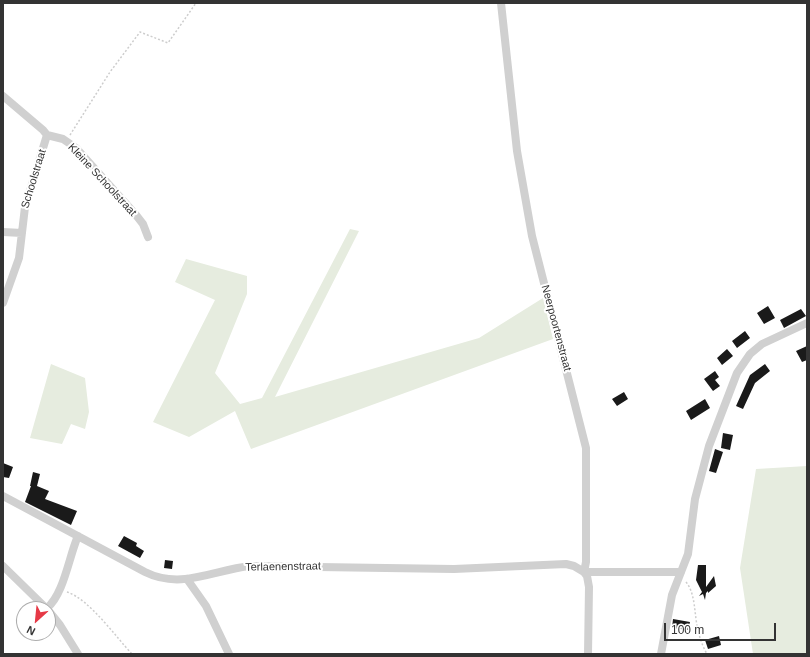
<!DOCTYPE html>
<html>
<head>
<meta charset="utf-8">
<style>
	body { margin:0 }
	#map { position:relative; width:810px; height:657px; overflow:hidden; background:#fff; font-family:Helvetica,sans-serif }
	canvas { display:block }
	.frame { position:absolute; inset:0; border:4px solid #333; pointer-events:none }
	.north { position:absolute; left:16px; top:601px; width:40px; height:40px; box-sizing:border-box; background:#fff; border:1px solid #adadad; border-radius:50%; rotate:207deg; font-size:11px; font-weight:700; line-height:16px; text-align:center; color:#333 }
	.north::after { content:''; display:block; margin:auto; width:14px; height:18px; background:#e63946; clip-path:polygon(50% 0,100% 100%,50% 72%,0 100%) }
	.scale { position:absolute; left:664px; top:623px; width:112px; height:18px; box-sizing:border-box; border:2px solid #333; border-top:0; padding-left:5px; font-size:12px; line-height:14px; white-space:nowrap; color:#333; -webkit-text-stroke:3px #fff; paint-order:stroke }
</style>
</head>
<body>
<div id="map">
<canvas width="810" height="657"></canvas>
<div class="frame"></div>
<div class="north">N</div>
<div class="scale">100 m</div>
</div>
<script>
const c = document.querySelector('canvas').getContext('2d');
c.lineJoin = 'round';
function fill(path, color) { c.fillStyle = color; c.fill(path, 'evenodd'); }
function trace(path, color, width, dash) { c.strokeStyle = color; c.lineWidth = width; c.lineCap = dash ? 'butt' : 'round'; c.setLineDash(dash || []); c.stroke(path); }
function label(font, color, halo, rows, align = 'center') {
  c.font = font + ' Helvetica,sans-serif'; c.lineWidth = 4; c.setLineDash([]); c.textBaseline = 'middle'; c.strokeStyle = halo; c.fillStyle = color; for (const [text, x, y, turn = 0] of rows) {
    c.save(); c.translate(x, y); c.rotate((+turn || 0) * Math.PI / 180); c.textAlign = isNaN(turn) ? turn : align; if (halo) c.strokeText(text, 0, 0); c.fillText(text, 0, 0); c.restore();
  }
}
const green = new Path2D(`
	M350 229 359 231 275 397 479 338 543 298 553 339 251 449 235 411 189 437 153 422 215 300 175 282 186 259 247 276V294L215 373 240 404 262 398Z
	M51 364 85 378 89 412 85 429 71 424 62 444 30 438Z
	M807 466V654H753L740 568 756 469Z`);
const building = new Path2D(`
	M768 306 775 318 764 324 757 313Z
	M801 309 806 316 784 328 780 320Z
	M745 331 750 338 737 348 732 341Z
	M807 346V360L802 362 796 351Z
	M727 349 733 356 722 365 717 358Z
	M765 364 770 371 755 383 743 409 736 406 750 375Z
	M715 371 719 377 715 380 720 386 713 391 704 379Z
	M624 392 628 399 617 406 612 399Z
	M705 399 710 408 691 420 686 411Z
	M723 433 733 435 730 450 721 448Z
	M715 449 723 452 716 473 709 471Z
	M3 463 13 467 9 478 3 477Z
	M33 472 40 474 37 486 49 491 45 499 77 511 71 525 25 502 31 486H30Z
	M124 536 137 543 136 546 144 551 140 558 118 546Z
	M165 560 173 561 172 569 164 568Z
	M698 565H706V587L714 576 716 586 708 593V591L706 593 705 600 703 594 699 596 702 592 696 580Z
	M673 619 690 622 688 630 672 628Z
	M719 636 721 645 708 649 705 640Z`);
const path = new Path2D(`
	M70 135 110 72 140 32 168 43 196 3
	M686 582C696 594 694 615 698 630 700 639 703 647 707 654
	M67 592C89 599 116 637 132 654`);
const minor = new Path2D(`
	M501 3 517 151 532 236 586 448V562L584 572
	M3 96 43 130 47 135 25 207 19 258 3 303
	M47 135 63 139 76 148 136 215 143 224 148 237
	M3 232 22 233
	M3 496 145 572C181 590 213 570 250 566L454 569 566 564 574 566 584 572 587 576 589 587 588 654
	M3 566 47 609
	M584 572H681
	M187 579 206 606 229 654
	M47 608C64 594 69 556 78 536
	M48 610 60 625 78 654
	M661 654 672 595 688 554 695 499 709 446 737 373 750 354 762 344 807 323`);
const streetNames = [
	["Schoolstraat",34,179,-73],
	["Kleine Schoolstraat",102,180,47],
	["Neerpoortenstraat",556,328,75],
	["Terlaenenstraat",283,567,-1]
];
fill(green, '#e6ecdf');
fill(building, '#1a1a1a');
trace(path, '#cdcdcd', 1.5, [2, 2]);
trace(minor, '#d0d0d0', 8);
label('11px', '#333', '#fff', streetNames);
</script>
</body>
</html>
